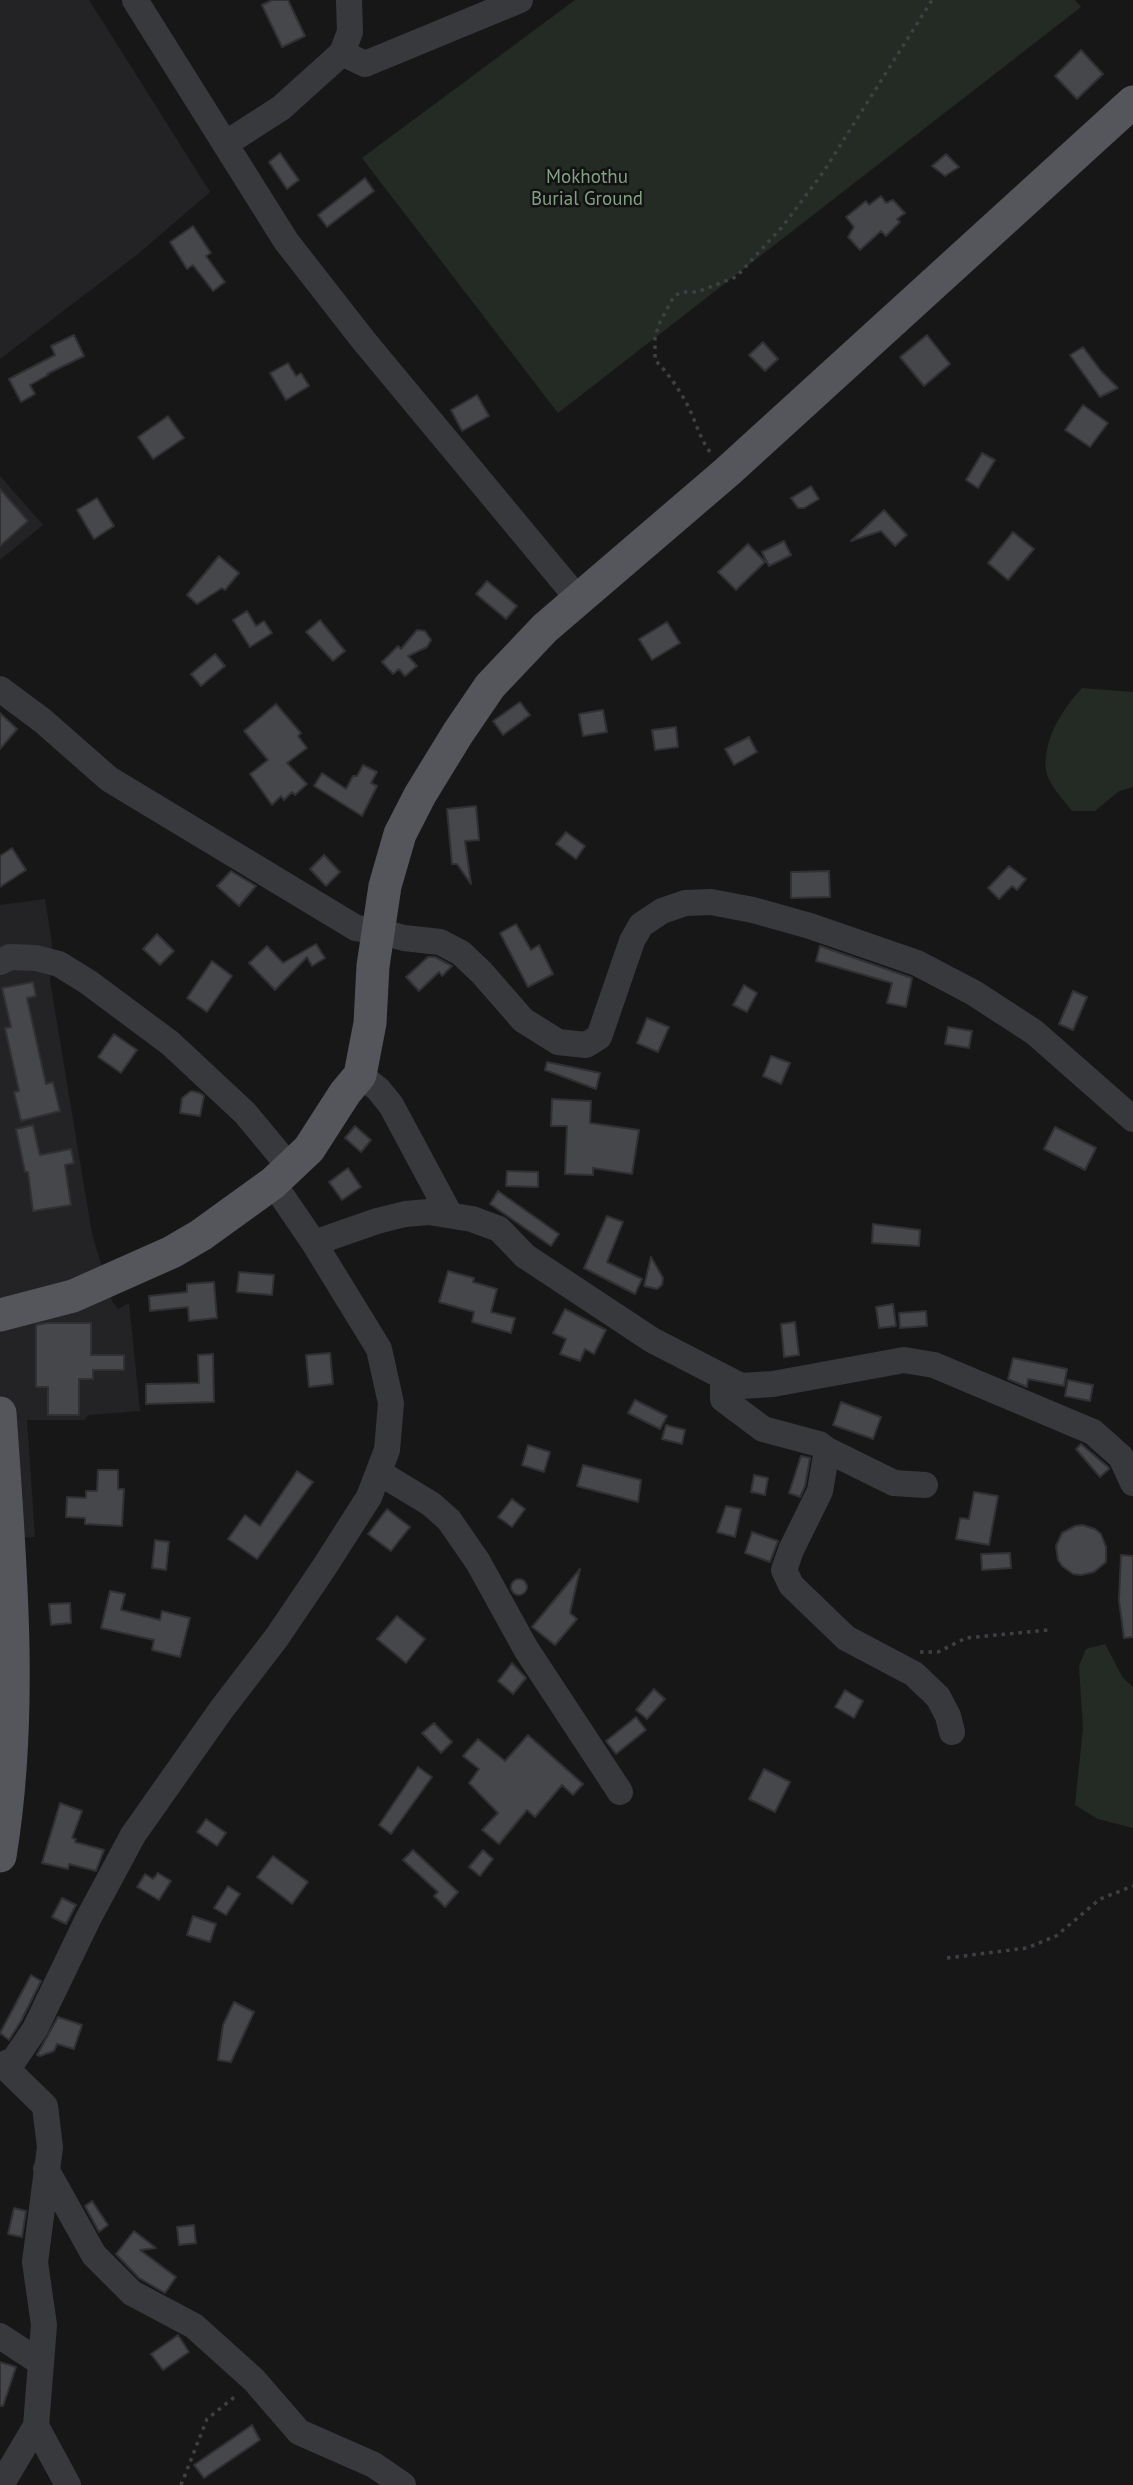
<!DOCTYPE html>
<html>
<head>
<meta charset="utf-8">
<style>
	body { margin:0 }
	canvas { display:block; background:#171718 }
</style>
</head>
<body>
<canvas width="1133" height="2485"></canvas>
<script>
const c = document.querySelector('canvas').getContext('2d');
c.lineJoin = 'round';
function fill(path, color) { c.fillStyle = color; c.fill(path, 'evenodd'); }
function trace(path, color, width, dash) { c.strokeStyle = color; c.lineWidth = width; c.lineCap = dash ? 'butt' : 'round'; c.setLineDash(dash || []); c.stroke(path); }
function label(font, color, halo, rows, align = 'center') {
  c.font = font + ' "PT Sans",sans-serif'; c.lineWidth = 5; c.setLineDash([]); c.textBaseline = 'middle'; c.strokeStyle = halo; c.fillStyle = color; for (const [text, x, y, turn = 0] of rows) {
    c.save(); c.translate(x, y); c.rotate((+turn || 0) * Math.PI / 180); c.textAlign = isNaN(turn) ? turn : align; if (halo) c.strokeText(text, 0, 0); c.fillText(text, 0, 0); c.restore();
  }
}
const built = new Path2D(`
	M0 0H89L210 192 138 254 0 359Z
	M0 476 43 525 0 560Z
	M45 899 52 943 50 981 92 1234 112 1301 118 1309 129 1303 140 1411 89 1415 84 1420H27L35 1537 0 1539V905Z`);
const green = new Path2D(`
	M575 0H1075L1081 7 558 413 362 158Z
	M1082 688 1133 692V787L1119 791 1095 811H1072C1064 800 1048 784 1046 770 1043 739 1062 710 1082 688Z
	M1105 1644 1123 1678 1133 1687V1828L1098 1819 1075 1805 1083 1728 1079 1666 1086 1649Z`);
const building = new Path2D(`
	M272 0H288L305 36 282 47 262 5Z
	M1081 50 1103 74 1077 99 1055 76Z
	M280 153 299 180 287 189 269 162Z
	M946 154 959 167 945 176 932 166Z
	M365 178 374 191 327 227 318 215Z
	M881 196 886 203 893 200 905 213 897 219 900 222 886 236 881 231 860 250 848 237 854 227 846 217 866 201 869 205Z
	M193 226 211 253 206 256 225 282 213 291 193 265 187 269 170 242Z
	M74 335 84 356 47 374 48 375 30 385 35 394 21 402 9 379 55 355 51 346Z
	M927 335 950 364 924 386 900 357Z
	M763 342 778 359 765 371 749 355Z
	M1083 347 1101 371 1118 388 1100 397 1070 355Z
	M288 363 296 376 301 373 309 386 286 400 270 373Z
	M477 395 489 416 462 431 451 410Z
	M1083 405 1108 423 1090 447 1065 430Z
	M168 416 184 438 153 459 138 437Z
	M982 453 995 460 978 488 966 480Z
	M811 486 819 499 804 508H798L791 498Z
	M0 489 28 521 0 546Z
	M97 498 114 526 94 539 77 510Z
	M884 510 907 535 895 546 881 531 851 541Z
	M1013 532 1034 549 1008 580 988 563Z
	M784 541 791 555 769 566 762 552Z
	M748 544 765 562 736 590 718 572Z
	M219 556 239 573 225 590 222 588 197 604 187 595Z
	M487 581 517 606 506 619 476 594Z
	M247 611 256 626 264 621 272 633 250 647 233 620Z
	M320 620 345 651 333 661 306 632Z
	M667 622 680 643 652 660 639 639Z
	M417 630 425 631 431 640 427 647 408 656 417 666 405 676 399 669 393 674 382 662 398 646 401 649Z
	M215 654 225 666 201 686 191 674Z
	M520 702 530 715 503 735 493 721Z
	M276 704 301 733 298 736 307 748 287 763 307 784 295 795 292 792 284 800 281 796 272 805 250 774 268 760 244 731Z
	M603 710 607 732 583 736 579 714Z
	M0 713 17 729 0 749Z
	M676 727 678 747 655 750 652 730Z
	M749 737 757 752 734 765 725 749Z
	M363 765 377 772 371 783 377 786 362 816 314 786 322 773 346 789 353 776H357Z
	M476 806 479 840 465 841 471 884 457 864H452L447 809Z
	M566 832 585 846 576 859 556 844Z
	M12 848 26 870 0 887V856Z
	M324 855 340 872 326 886 310 869Z
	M1009 866 1026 879 1017 890 1012 886 999 899 988 888Z
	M231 871 256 886 239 906 217 886Z
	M829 871 830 897 791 898V872Z
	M516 924 531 950 539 945 553 974 528 987 500 933Z
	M157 934 174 951 160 965 143 949Z
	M316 944 325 958 312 966 307 957 275 990 249 963 267 946 283 963Z
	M820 946 912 978 906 1007 887 1003 892 983 816 961Z
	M428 957H435L452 966 442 976 439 972 419 991 406 977Z
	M212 961 232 976 207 1012 187 998Z
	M33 982 36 996 27 998 46 1084 53 1082 60 1111 21 1121 14 1092 19 1091 5 1028 11 1027 2 988Z
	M744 985 757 993 747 1012 733 1005Z
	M1073 991 1087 997 1073 1030 1059 1024Z
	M647 1018 669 1027 658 1052 637 1043Z
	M948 1027 972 1031 969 1048 945 1044Z
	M114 1034 137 1050 121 1073 98 1057Z
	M771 1056 790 1063 781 1084 763 1076Z
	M547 1062 600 1073 596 1089 545 1070Z
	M191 1091 200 1093 204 1096 200 1116 180 1113 182 1098Z
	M552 1099 591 1101 590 1123 639 1130 632 1174 593 1168V1175L565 1174 567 1126H551Z
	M33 1125 40 1155 71 1149 74 1163 65 1165 71 1205 33 1211 28 1172H25L16 1129Z
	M355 1126 371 1140 361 1152 345 1138Z
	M1055 1127 1096 1148 1085 1170 1044 1149Z
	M348 1168 361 1187 342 1200 329 1182Z
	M507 1171 538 1172V1187L506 1186Z
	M498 1191 559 1234 551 1246 490 1204Z
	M607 1216 623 1222 607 1262 642 1279 635 1294 584 1268Z
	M873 1224 920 1230 919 1246 872 1243Z
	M651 1257 663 1278 662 1285 657 1289 644 1286Z
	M448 1271 474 1278 473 1282 497 1289 491 1312 515 1318 511 1333 472 1322 474 1312 439 1302Z
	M239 1272 274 1275 272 1295 237 1292Z
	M214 1282 217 1318 189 1321 188 1307 150 1311 149 1296 187 1292V1284Z
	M893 1304 896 1326 879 1328 876 1307Z
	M565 1309 606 1330 594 1354 585 1349 580 1361 560 1354 566 1339 553 1333Z
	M926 1311 927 1326 900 1328 899 1313Z
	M795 1322 799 1355 784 1357 781 1324Z
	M47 1323H91V1355H124V1370H93V1379H79V1415H48V1387H36V1325Z
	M330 1353 333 1384 309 1387 306 1355Z
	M213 1354 214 1402 146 1404V1384L199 1383 198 1355Z
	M1013 1358 1067 1369 1064 1386 1028 1379 1027 1387 1008 1379Z
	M1068 1380 1093 1385 1090 1401 1065 1396Z
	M635 1400 667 1416 660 1429 628 1413Z
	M841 1402 881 1417 873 1439 833 1425Z
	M666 1425 685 1430 682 1444 662 1439Z
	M1081 1444 1108 1467 1109 1469 1100 1477 1076 1449Z
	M528 1445 550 1452 544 1472 522 1465Z
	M801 1456 810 1458 805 1486 800 1497 789 1493Z
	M583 1465 641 1480 638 1502 577 1486Z
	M98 1470H118V1489H124L122 1526 85 1524V1518L66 1517 67 1497 86 1498V1491H97Z
	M297 1471 313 1482 257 1559 228 1539 245 1515 260 1526Z
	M754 1475 768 1478 765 1495 751 1492Z
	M974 1492 998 1496 989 1545 956 1539 960 1518 969 1519Z
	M512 1499 525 1509 512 1527 498 1517Z
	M726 1506 741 1509 735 1537 717 1532Z
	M387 1509 410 1527 391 1551 368 1534Z
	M1082 1525 1095 1529 1101 1534 1106 1547V1562L1094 1572 1081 1575 1073 1574 1062 1566 1058 1560 1056 1546 1062 1533 1075 1526Z
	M752 1532 778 1541 770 1562 745 1553Z
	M155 1540 169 1542 166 1570 152 1568Z
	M1010 1553 1011 1568 982 1570 981 1554Z
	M1121 1555 1133 1556V1637L1124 1638 1119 1600Z
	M580 1569 570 1613 577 1619 555 1645 532 1627Z
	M511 1587a8 8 0 1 1 16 0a8 8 0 1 1-16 0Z
	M110 1591 125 1594 121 1610 160 1620 162 1611 190 1618 180 1657 152 1650 154 1640 101 1628Z
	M70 1603 71 1623 51 1625 49 1604Z
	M397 1616 425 1639 406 1663 377 1639Z
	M512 1663 526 1678 513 1694 498 1681Z
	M654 1689 665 1699 647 1719 636 1710Z
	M845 1690 863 1701 854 1718 835 1707Z
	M636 1717 646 1730 616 1754 606 1741Z
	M434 1723 452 1742 441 1753 422 1733Z
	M528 1735 583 1784 573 1795 562 1785 535 1817 527 1810 499 1844 482 1830 498 1813 469 1783 479 1769 463 1756 478 1739 505 1761Z
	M418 1767 432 1777 391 1834 379 1825Z
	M764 1769 790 1782 775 1812 749 1799Z
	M60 1803 82 1811 72 1838 76 1839 75 1842 104 1850 96 1871 69 1864 68 1869 42 1863Z
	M206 1819 226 1833 217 1846 197 1832Z
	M413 1850 458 1892 445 1907 434 1896 438 1892 403 1860Z
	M483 1850 493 1859 480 1876 469 1867Z
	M273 1856 308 1882 292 1904 257 1877Z
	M158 1873 171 1881 159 1900 137 1887 145 1874 153 1879Z
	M228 1886 240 1894 226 1915 214 1908Z
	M62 1898 76 1905 66 1924 52 1917Z
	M193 1916 216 1924 210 1942 187 1935Z
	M31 1975 41 1981 21 2021 9 2040 0 2033Z
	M234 2002 254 2012 231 2062 218 2060 223 2025Z
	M58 2017 82 2025 74 2049 57 2044 54 2051 40 2056 37 2055Z
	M92 2201 108 2225 99 2232 85 2206Z
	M14 2208 26 2211 22 2237 8 2234Z
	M194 2225 196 2243 179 2245 177 2227Z
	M134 2231 156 2248 140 2250 176 2277 165 2293 139 2278 116 2254Z
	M178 2335 189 2352 163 2370 151 2354Z
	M0 2362 16 2367 3 2406H0Z
	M252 2425 260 2440 204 2478 194 2465Z`);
const path = new Path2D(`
	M710 452C699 437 696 422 688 406 679 389 668 373 655 360V338L659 324 674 296 682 292H697L736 277 783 226 824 171 932 0
	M920 1652H938L966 1638 1048 1630
	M947 1958 1027 1948 1056 1936 1100 1899 1133 1886
	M181 2485 207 2419 237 2395`);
const minor = new Path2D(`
	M135 0 286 241 364 341 579 600
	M342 53 365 64 520 0
	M225 144 281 108 342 53 350 32 349 0
	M0 689 43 721 109 779 356 928 378 931 404 938 440 942 461 953 482 973 523 1020 558 1042 586 1045 599 1037 632 941 641 925 662 911 685 903 711 902 753 910 810 926 917 963 974 993 1034 1032 1133 1119
	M0 962 10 957 36 958 59 964 88 982 170 1043 245 1113 289 1166
	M360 1075 378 1089 391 1105 450 1215
	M314 1243 377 1221 405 1214 429 1212 472 1219 499 1229 525 1256 652 1340 741 1386 773 1384 904 1360 934 1365 1093 1432 1121 1457 1133 1483
	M723 1378V1399L763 1429 819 1444 827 1450 820 1491 791 1550 784 1570 791 1585 846 1638 914 1674 938 1697 948 1716 952 1732
	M827 1450 894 1483 925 1485
	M380 1473 431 1504 449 1520 478 1562 526 1649 620 1792
	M0 2066 14 2060 35 2029 88 1919 133 1835 221 1710 277 1637 325 1566 369 1497 387 1450 391 1403 379 1349 314 1243 273 1183
	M46 2169 94 2255 132 2293 194 2326 254 2380 299 2432 374 2465 403 2485
	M0 2336 41 2363
	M36 2426 68 2485
	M1 2485 36 2426 44 2325 35 2262 50 2147 45 2106 4 2066`);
const major = new Path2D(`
	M0 1315 73 1296 172 1252 201 1235 273 1183 309 1149 345 1093 360 1075 370 1023 373 966 385 886 400 834 420 795 458 733 490 686 545 628 727 472 1133 102
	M0 1413C10 1559 24 1710 0 1856`);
const parkNames = [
	["Mokhothu",587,178],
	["Burial Ground",587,200]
];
fill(built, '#232325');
fill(green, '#232b24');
fill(building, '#46474b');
trace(building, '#313134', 2);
trace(path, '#3e4044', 3.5, [3.5, 5]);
trace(minor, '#38393d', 26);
trace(major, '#54565c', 33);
label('19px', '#83a182', '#121213', parkNames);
</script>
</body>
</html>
